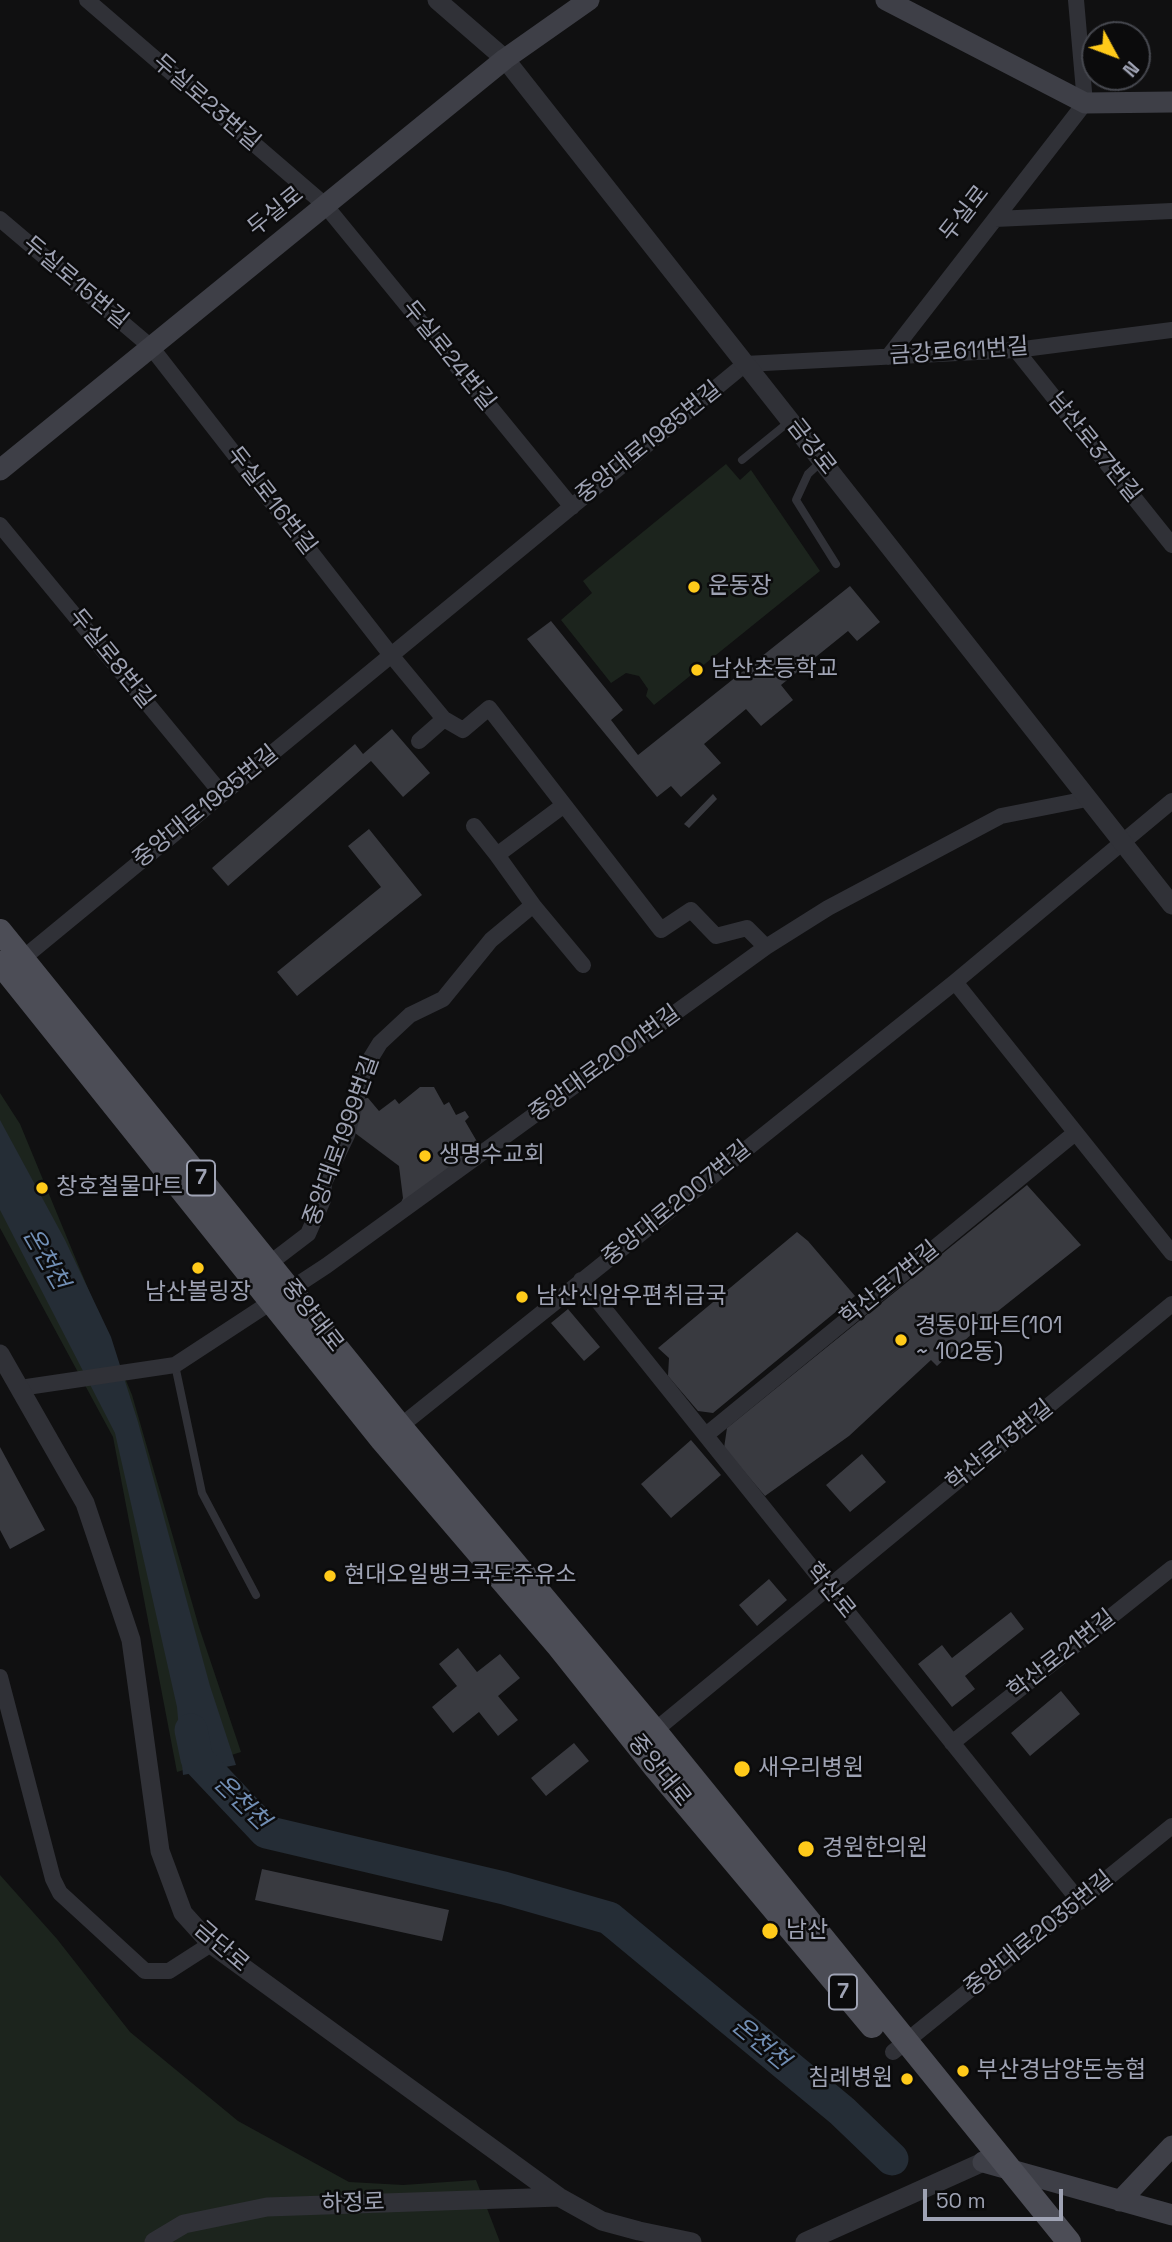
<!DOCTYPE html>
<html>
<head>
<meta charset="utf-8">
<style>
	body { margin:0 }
	#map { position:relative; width:1172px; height:2242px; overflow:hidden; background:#101011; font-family:"Space Grotesk",sans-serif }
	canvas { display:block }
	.north { position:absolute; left:1081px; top:21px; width:70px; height:70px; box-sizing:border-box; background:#0b0b0c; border:2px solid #46484f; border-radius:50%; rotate:131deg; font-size:19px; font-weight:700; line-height:28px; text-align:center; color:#9fa3b4 }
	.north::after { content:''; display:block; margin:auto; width:24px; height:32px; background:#ffca1a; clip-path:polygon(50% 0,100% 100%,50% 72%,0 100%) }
	.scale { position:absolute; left:923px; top:2189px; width:140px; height:32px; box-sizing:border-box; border:4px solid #9fa3b4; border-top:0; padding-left:9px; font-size:21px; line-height:24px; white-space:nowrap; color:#9fa3b4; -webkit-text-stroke:5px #0b0b0c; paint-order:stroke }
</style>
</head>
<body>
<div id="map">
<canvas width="1172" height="2242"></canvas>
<div class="north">N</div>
<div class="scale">50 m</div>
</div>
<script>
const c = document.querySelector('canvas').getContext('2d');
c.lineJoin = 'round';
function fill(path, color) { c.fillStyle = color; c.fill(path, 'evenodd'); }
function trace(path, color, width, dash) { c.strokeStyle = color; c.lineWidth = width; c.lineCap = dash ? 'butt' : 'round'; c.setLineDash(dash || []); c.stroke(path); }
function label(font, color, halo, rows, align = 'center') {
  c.font = font + ' "Space Grotesk","Noto Sans KR",sans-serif'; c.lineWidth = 5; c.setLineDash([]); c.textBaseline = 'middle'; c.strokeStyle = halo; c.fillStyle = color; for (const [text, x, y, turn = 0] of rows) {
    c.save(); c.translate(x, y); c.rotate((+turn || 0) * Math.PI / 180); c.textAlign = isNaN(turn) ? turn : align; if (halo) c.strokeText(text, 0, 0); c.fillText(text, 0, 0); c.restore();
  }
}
const green = new Path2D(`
	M726 464 740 480 751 470 820 571 654 705 646 696 648 689 639 676 626 673 611 683 561 620 592 593 583 581Z
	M0 1093 20 1124 132 1395 199 1627 241 1752 177 1772 113 1437 0 1228Z
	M0 1875 57 1939 130 2032 238 2121 349 2182 403 2185 476 2180 500 2242H0Z`);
const water = new Path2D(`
	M0 1120 65 1240 111 1337 138 1422 210 1686 236 1765 183 1775 177 1707 115 1433 0 1210Z`);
const river = new Path2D(`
	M191 1730 197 1759 266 1832 504 1888 609 1918 842 2111 892 2159`);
const building = new Path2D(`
	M850 586 880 622 857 641 848 631 781 685 793 700 761 726 746 709 704 744 721 763 681 797 671 786 657 797 527 639 551 621 623 710 611 720 638 755Z
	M392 729 430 773 403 797 371 761 228 886 212 868 355 744 363 754Z
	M713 794 717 799 689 828 684 824Z
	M369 829 422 895 297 996 277 972 381 887 348 846Z
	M420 1087H434L444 1105 449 1102 456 1115 465 1111 469 1117 465 1121 479 1145 400 1205 403 1198 399 1166 355 1133 361 1099 368 1098 379 1111 395 1099 399 1104Z
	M1027 1185 1081 1245 988 1319 937 1366 931 1360 849 1436 765 1496 724 1448 727 1428Z
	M797 1232 808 1241 855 1296 713 1413 698 1411 668 1376 669 1358 658 1348Z
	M568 1309 600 1347 584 1361 551 1323Z
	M691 1440 721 1475 671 1518 641 1484Z
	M0 1447 45 1530 10 1549 0 1530Z
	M862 1454 886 1482 850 1512 826 1485Z
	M769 1579 787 1600 757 1626 739 1605Z
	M1011 1612 1024 1629 965 1676 975 1689 952 1707 918 1664 942 1645 952 1658Z
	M458 1648 477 1672 500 1654 520 1678 498 1696 518 1720 498 1736 479 1712 453 1733 432 1707 457 1686 439 1664Z
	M1061 1691 1080 1714 1030 1756 1011 1733Z
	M574 1743 589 1761 546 1796 531 1778Z
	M262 1869 449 1910 442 1941 255 1900Z`);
const service = new Path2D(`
	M742 460 790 421
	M822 461 808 474 796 500 836 564
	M175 1365 202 1493 256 1595`);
const minor = new Path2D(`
	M87 0 325 205 572 507
	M0 219 151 347 391 655 444 719 463 730 489 708 661 930 691 910 716 936 747 928 766 947
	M995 219 1172 211
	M1016 350 1172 545
	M888 357 1085 103 1076 0
	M0 525 222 794
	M419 741 444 719
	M474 826 497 855
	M533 905 583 965
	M22 959 745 364 1016 350 1172 330
	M955 982 1172 1253
	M270 1263 308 1234 323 1200 324 1183 347 1135 364 1069 380 1043 410 1015 443 999 491 940 533 905 497 855 564 805
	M581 1280 1080 1902
	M20 1388 175 1365 326 1266 766 947 828 908 1001 816 1087 799
	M393 1432 955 982 1172 801
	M706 1435 1075 1133
	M0 1677 53 1879 60 1893 145 1971H169L211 1944
	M647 1737 1172 1304
	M952 1743 1172 1568
	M893 2052 1172 1826`);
const tertiary = new Path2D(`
	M437 0 505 59 1172 905
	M0 1354 85 1503 131 1640 160 1851 183 1913 211 1944 559 2197 602 2221 639 2231 692 2242
	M154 2242 184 2224 267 2207 559 2197
	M805 2242 983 2162`);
const secondary = new Path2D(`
	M886 0 1085 103 1172 102
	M0 470 505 59 589 0
	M983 2162 1172 2215
	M1120 2201 1172 2146`);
const primary = new Path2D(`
	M0 931 400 1426 655 1731 1069 2242
	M0 963 382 1440 559 1647 654 1766 872 2026`);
const markers = [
	[694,587,7,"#ffca1a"],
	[697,670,7,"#ffca1a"],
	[425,1156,7,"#ffca1a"],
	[42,1188,7,"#ffca1a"],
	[198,1268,7,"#ffca1a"],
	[522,1297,7,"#ffca1a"],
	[901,1340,7,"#ffca1a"],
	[330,1576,7,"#ffca1a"],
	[742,1769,9,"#ffca1a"],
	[806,1849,9,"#ffca1a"],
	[770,1931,9,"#ffca1a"],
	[963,2071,7,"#ffca1a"],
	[907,2079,7,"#ffca1a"]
];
const shields = [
	[201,1178,28],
	[843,1992,28]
];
const shieldNames = [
	["7",201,1178],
	["7",843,1992]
];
const streetNames = [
	["두실로23번길",206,103,41],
	["두실로",276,212,-39],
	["두실로",965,214,-52],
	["두실로15번길",75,283,40],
	["금강로611번길",959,352,-4],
	["두실로24번길",448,356,51],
	["중앙대로1985번길",649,443,-39],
	["금강로",811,447,52],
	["남산로37번길",1094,448,51],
	["두실로16번길",271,501,52],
	["두실로8번길",111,659,51],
	["중앙대로1985번길",206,807,-39],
	["중앙대로2001번길",605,1064,-36],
	["중앙대로1999번길",342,1141,-70],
	["중앙대로2007번길",677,1204,-39],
	["학산로7번길",890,1284,-39],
	["중앙대로",312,1316,52],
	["학산로13번길",1000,1446,-39],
	["학산로",830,1591,51],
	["학산로21번길",1062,1655,-38],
	["중앙대로",659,1771,51],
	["중앙대로2035번길",1039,1934,-39],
	["금단로",221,1947,41],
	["하정로",353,2204,-2]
];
const poiNames = [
	["운동장",708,587],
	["남산초등학교",711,670],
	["생명수교회",439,1156],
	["창호철물마트",56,1188],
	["남산볼링장",198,1293,"center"],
	["남산신암우편취급국",536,1297],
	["경동아파트(101",915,1327],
	["~ 102동)",915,1353],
	["현대오일뱅크국도주유소",344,1576],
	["새우리병원",758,1769],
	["경원한의원",822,1849],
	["남산",786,1931],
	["부산경남양돈농협",977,2071],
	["침례병원",893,2079,"right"]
];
const waterNames = [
	["온천천",45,1259,60],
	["온천천",241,1803,44],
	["온천천",760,2044,40]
];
fill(green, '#1c241d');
fill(water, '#252d36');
trace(river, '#252d36', 33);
fill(building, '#393a40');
trace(service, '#303137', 8);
trace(minor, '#303137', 16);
trace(tertiary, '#303137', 19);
trace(secondary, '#3e3f47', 21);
trace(primary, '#4c4d56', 24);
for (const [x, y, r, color] of markers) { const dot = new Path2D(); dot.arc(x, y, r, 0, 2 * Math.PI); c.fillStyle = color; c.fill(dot); trace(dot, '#0b0b0c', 2.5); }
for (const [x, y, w] of shields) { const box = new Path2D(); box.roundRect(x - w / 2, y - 17.5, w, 35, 5); c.fillStyle = '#0b0b0c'; c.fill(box); trace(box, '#9fa3b4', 2); }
label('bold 21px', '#9fa3b4', null, shieldNames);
label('23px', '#9fa3b4', '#0b0b0c', streetNames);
label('23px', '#9fa3b4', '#0b0b0c', poiNames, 'left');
label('italic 24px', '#718eb4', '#0b0b0c', waterNames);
</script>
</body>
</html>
